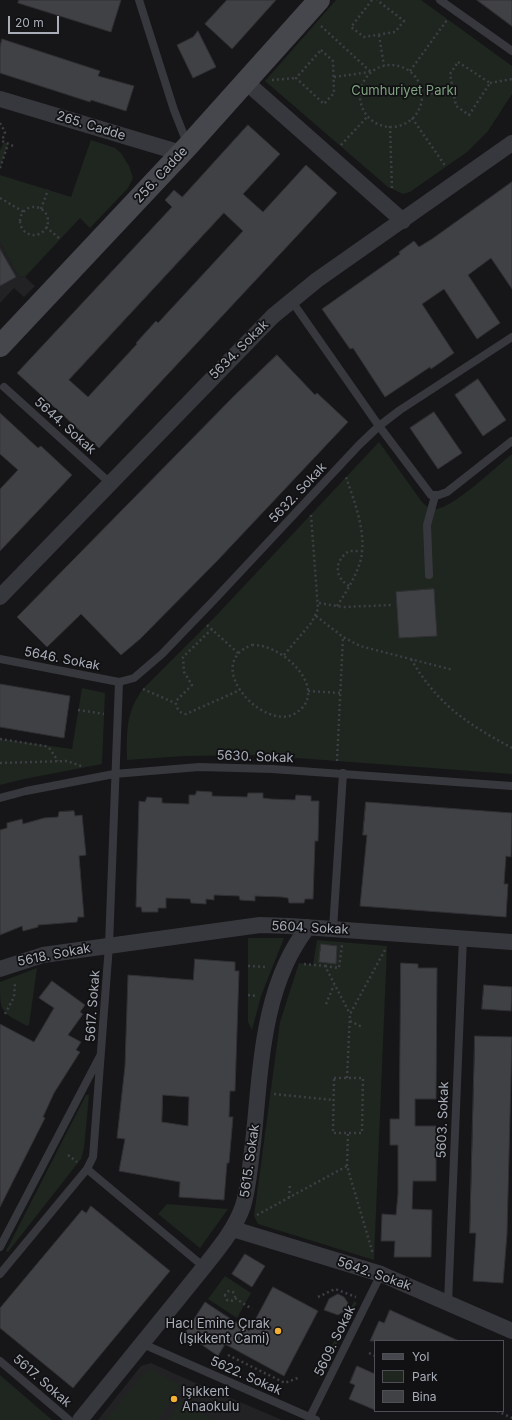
<!DOCTYPE html>
<html>
<head>
<meta charset="utf-8">
<style>
	body { margin:0 }
	#map { position:relative; width:512px; height:1420px; overflow:hidden; background:#161618; font-family:Inter,sans-serif }
	canvas { display:block }
	.legend { position:absolute; left:374px; top:1340px; width:130px; height:72px; box-sizing:border-box; background:#111113; border:1px solid #4d4f55; margin:0; padding:5px 7px; list-style:none; font-size:12px; color:#a8adb8 }
	.legend li { display:flex; align-items:center; gap:8px; height:20px }
	.legend b { width:20px; border:1px solid #4d4f55 }
	.scale { position:absolute; left:8px; top:16px; width:51px; height:18px; box-sizing:border-box; border:2px solid #a8adb8; border-top:0; padding-left:5px; font-size:12px; line-height:14px; white-space:nowrap; color:#a8adb8; -webkit-text-stroke:3px #111113; paint-order:stroke }
</style>
</head>
<body>
<div id="map">
<canvas width="512" height="1420"></canvas>
<ul class="legend">
<li><b style="height:5px;background:#45474d"></b>Yol</li>
<li><b style="height:11px;background:#1e261f"></b>Park</li>
<li><b style="height:11px;background:#404145"></b>Bina</li>
</ul>
<div class="scale">20 m</div>
</div>
<script>
const c = document.querySelector('canvas').getContext('2d');
c.lineJoin = 'round';
function fill(path, color) { c.fillStyle = color; c.fill(path, 'evenodd'); }
function trace(path, color, width, dash) { c.strokeStyle = color; c.lineWidth = width; c.lineCap = dash ? 'butt' : 'round'; c.setLineDash(dash || []); c.stroke(path); }
function label(font, color, halo, rows, align = 'center') {
  c.font = font + ' Inter,sans-serif'; c.lineWidth = 3.5; c.setLineDash([]); c.textBaseline = 'middle'; c.strokeStyle = halo; c.fillStyle = color; for (const [text, x, y, turn = 0] of rows) {
    c.save(); c.translate(x, y); c.rotate((+turn || 0) * Math.PI / 180); c.textAlign = isNaN(turn) ? turn : align; if (halo) c.strokeText(text, 0, 0); c.fillText(text, 0, 0); c.restore();
  }
}
const built = new Path2D(`
	M0 242 18 276 25 277 35 286 24 297 14 288 0 303Z
	M151 1363 191 1381 282 1420H98L141 1366Z`);
const green = new Path2D(`
	M336 0H421L512 66V94L488 131 467 152 410 192 403 194 388 187 265 81Z
	M91 140 115 148 121 153 129 166 133 178 128 188 90 228 80 218 25 277 18 276 0 242V175L71 197Z
	M4 142 8 144 0 168V150Z
	M379 442 422 502C426 506 430 509 436 509 453 508 497 466 512 454V774L256 755 184 756 127 760C127 731 125 714 143 689L214 618Z
	M82 688 105 693 102 764 24 779 0 785V739L72 749Z
	M248 938H284L261 996 252 1030 248 1022Z
	M317 940 387 946 374 1260 258 1224 254 1216 280 1022 299 963 313 965Z
	M37 968 29 1025 27 1026C0 1011 0 1013 0 982Z
	M86 1095H89L84 1148 81 1159 8 1252 6 1251Z
	M167 1204 228 1209 200 1248 158 1214Z
	M225 1276 251 1293 237 1318 208 1299Z
	M354 1301 357 1303 320 1378 317 1376Z
	M151 1370 180 1385 158 1420H106L145 1372Z
	M0 1375 52 1420H0Z
	M180 1400 214 1420H169Z`);
const building = new Path2D(`
	M19 0H121L111 32 18 3Z
	M227 0H276L232 49 205 24Z
	M477 0H512V26Z
	M198 31 216 67 193 78 177 45 193 37Z
	M2 39 100 71 98 76 134 86 126 111 91 100 90 102 0 73V47Z
	M248 125 280 154 243 194 263 212 306 165 337 193 99 448 17 373 172 207 165 200 174 190 182 197ZM224 213 243 231 158 323 156 321 136 343 137 344 88 397 69 380Z
	M512 182V289L491 258 468 275 500 323 477 339 444 289 422 304 454 353 431 369 430 367 385 397 353 348 350 349 322 309 400 254 399 252 414 241 419 247 432 239Z
	M0 249 16 277 0 286Z
	M277 355 315 395 317 393 348 422 217 561 140 639 121 655 81 614 47 647 17 617 235 395Z
	M478 379 506 420 483 436 455 395Z
	M434 412 462 453 438 469 410 428Z
	M0 413 38 448 41 446 72 475 0 551V489L18 470 0 454Z
	M434 589 437 636 399 638 396 592Z
	M0 684 70 696 64 738 0 727Z
	M197 791 212 792V796L247 797 248 793H263V798L271 799 295 800 296 795 311 796V801H319L318 841H315L313 899H305L304 903H289L288 898 282 897 255 896V901L240 900 239 896 214 895V900L206 899V904L191 903 190 899 166 898V908H158V912H142L141 907H136L139 801 145 802 147 797 162 798V803L189 804V795H195Z
	M366 802 512 813 511 857 506 856 504 884H508L506 917 360 906 367 835H363Z
	M74 811 75 816 82 815 86 855 79 856 84 917H78L77 922 38 925V927L23 931 22 926 0 935V830L7 828V823L22 819 23 824 44 818 58 817 59 812Z
	M321 944 337 946 336 964 319 962Z
	M195 959 235 962V971H239L235 1091H230L229 1117H233L229 1163H227L224 1200 179 1197 180 1182 119 1171 125 1139 117 1138 125 1066 128 975 193 980ZM163 1095 189 1097 188 1126 162 1122Z
	M401 963 418 964V968H437L436 1099H415V1126H436V1181H413L412 1209 432 1210 431 1257H394L395 1241H381L382 1214 396 1215 398 1194V1145H390V1119H399Z
	M52 981 85 1005 80 1012 83 1014 68 1035 81 1042 76 1050 80 1052 54 1093 43 1117 45 1118 0 1207V1024L34 1042 54 1008 39 998Z
	M484 985 512 987 511 1011 482 1009Z
	M475 1036 512 1037 507 1234 503 1283 473 1281 476 1233H470Z
	M91 1206 170 1271 73 1388 0 1328V1308L82 1210 86 1213Z
	M245 1254 265 1266 252 1287 232 1274Z
	M273 1287 318 1311 284 1376 225 1344 218 1356 185 1333 205 1302 249 1331Z
	M338 1294 344 1297 348 1303 346 1310 338 1315 324 1310 329 1299Z
	M390 1310 459 1341H370L379 1321 384 1323Z
	M357 1366 375 1374V1410L349 1399 355 1385 350 1383Z`);
const path = new Path2D(`
	M372 0 351 27 364 37 395 32 404 21 377 0
	M321 26 371 72
	M379 35 384 66
	M321 50 333 61 334 93 324 104 296 78Z
	M458 62 490 83 469 115 456 106 450 74Z
	M360 96a31 31 0 1 1 62 0a31 31 0 1 1-62 0Z
	M410 71 447 20
	M334 77 370 72
	M272 80 296 78
	M490 83 512 79
	M421 95 453 90
	M412 118 446 167
	M0 123 5 132 2 141 13 146
	M390 126 392 189
	M341 145 368 116
	M0 168 8 144
	M0 198 24 212
	M20 221a14 14 0 1 1 28 0a14 14 0 1 1-28 0Z
	M41 209 48 190
	M46 227 60 239
	M349 586C334 577 334 561 349 551H362
	M319 603 343 607 393 605
	M337 606C345 594 353 581 358 568 370 540 355 504 346 477
	M316 616 343 637 360 646 453 670
	M207 625 238 653
	M212 629 183 657 184 672 192 685 176 701C175 707 180 714 186 714L240 690
	M252 645C285 644 332 693 294 714 263 731 201 664 252 645Z
	M284 655 312 622 318 609 311 515
	M411 659C438 705 466 723 512 748
	M143 689 175 703
	M308 691 340 693
	M78 710 104 714
	M0 739 45 746 50 749 58 761
	M337 761 343 637
	M0 763 67 761 84 767
	M304 964 325 966 350 1014
	M248 966 267 967
	M325 966 339 968 342 945
	M248 995 258 996
	M326 1004 334 985
	M5 1014 14 997 15 982
	M350 1021 362 1027
	M334 1078H363L362 1133H333Z
	M347 1078 350 1014 386 948
	M274 1094 334 1100
	M68 1155 77 1162
	M347 1166 348 1133
	M289 1198 290 1183
	M257 1215 347 1166 373 1254
	M225 1296a5 5 0 1 1 10 0a5 5 0 1 1-10 0Z
	M318 1297 335 1289 356 1297
	M235 1298 252 1309
	M369 1353 375 1356
	M228 1355 285 1383 300 1377
	M497 1411 512 1418`);
const lane = new Path2D(`
	M139 0 174 110 187 143
	M440 0 512 51
	M291 300 379 426 431 495H439L447 492 512 441
	M4 387 110 483
	M429 575 427 525 435 496
	M0 659 119 682 134 678 162 654 214 600 359 445 379 426 400 410 512 337
	M0 798 26 791 114 774 199 767 272 769 512 786
	M333 929 343 773
	M87 1169 204 1267
	M0 1247 100 1056
	M0 1274 87 1169 93 1157 109 945 119 682
	M448 1303 463 938
	M143 1344 316 1420
	M0 1361 69 1420
	M310 1417 381 1274`);
const street = new Path2D(`
	M246 82 403 221
	M0 99 181 153
	M0 597 273 316 317 280 512 143
	M0 969 43 955 260 925 290 926 512 942
	M233 1229 381 1274 512 1331
	M80 1420 204 1267C219 1248 235 1229 243 1206 249 1186 250 1164 253 1143 261 1071 261 987 308 927`);
const secondary = new Path2D(`
	M0 346 188 146 319 0`);
const markers = [
	[278,1331,4,"#f2b134"],
	[174,1399,4,"#f2b134"]
];
const parkNames = [
	["Cumhuriyet Parkı",404,91]
];
const streetNames = [
	["265. Cadde",91,126,17],
	["256. Cadde",161,175,-47],
	["5634. Sokak",239,350,-45],
	["5644. Sokak",65,426,42],
	["5632. Sokak",298,493,-47],
	["5646. Sokak",62,659,11],
	["5630. Sokak",255,757,2],
	["5604. Sokak",310,928,3],
	["5618. Sokak",54,955,-11],
	["5617. Sokak",93,1006,-86],
	["5603. Sokak",443,1120,-88],
	["5615. Sokak",250,1161,-82],
	["5642. Sokak",374,1274,19],
	["5609. Sokak",335,1341,-64],
	["5622. Sokak",246,1376,24],
	["5617. Sokak",42,1381,41]
];
const poiNames = [
	["Hacı Emine Çırak",270,1324],
	["(Işıkkent Cami)",270,1339],
	["Işıkkent",182,1392,"left"],
	["Anaokulu",182,1407,"left"]
];
fill(built, '#222225');
fill(green, '#1e261f');
fill(building, '#404145');
trace(building, '#303034', 1);
trace(path, '#3d3f44', 2.5, [2, 3]);
trace(lane, '#37383d', 8);
trace(street, '#37383d', 16);
trace(secondary, '#45474d', 22);
for (const [x, y, r, color] of markers) { const dot = new Path2D(); dot.arc(x, y, r, 0, 2 * Math.PI); c.fillStyle = color; c.fill(dot); trace(dot, '#111113', 1.5); }
label('13px', '#7fa381', '#111113', parkNames);
label('13px', '#a8adb8', '#111113', streetNames);
label('13px', '#a8adb8', '#111113', poiNames, 'right');
</script>
</body>
</html>
